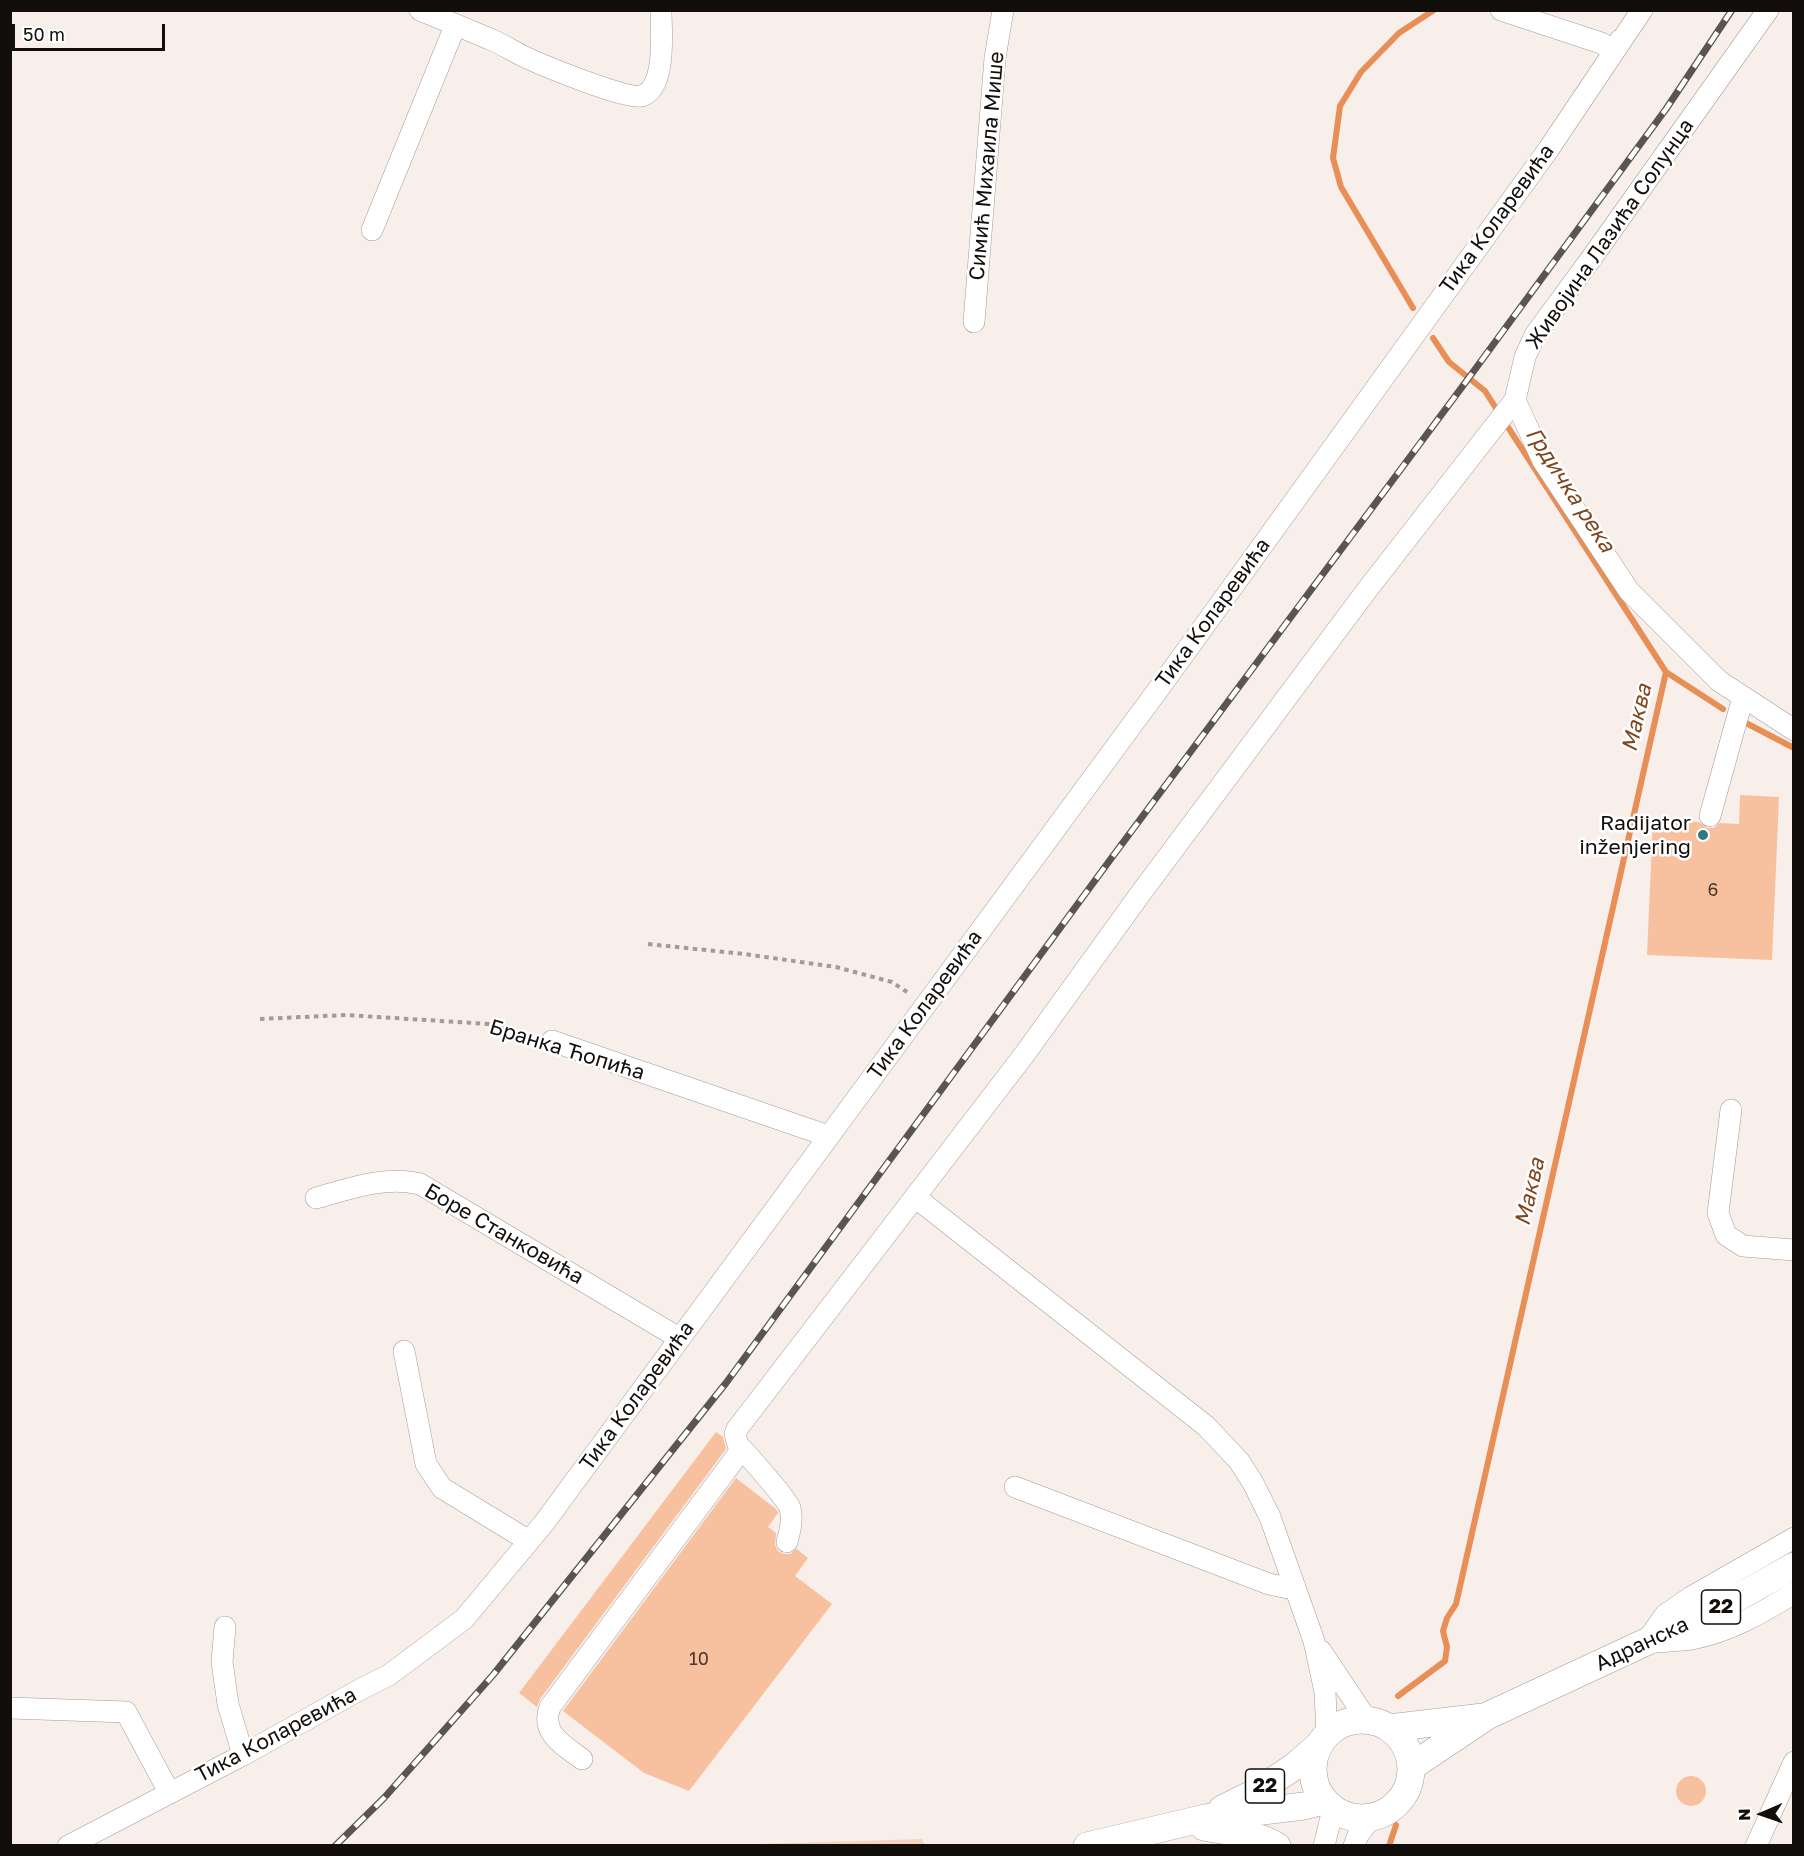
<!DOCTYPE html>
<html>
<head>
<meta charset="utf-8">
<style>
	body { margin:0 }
	#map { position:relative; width:1804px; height:1856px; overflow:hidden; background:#f9efea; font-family:"Golos Text",sans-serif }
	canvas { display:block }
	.frame { position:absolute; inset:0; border:12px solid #110e0c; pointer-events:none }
	.north { position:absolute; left:1732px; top:1784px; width:60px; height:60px; -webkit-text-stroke:4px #fff; paint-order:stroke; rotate:268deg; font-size:16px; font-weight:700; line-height:24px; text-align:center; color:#110e0c }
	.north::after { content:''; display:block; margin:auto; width:21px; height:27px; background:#110e0c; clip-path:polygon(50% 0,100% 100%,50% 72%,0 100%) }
	.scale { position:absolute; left:12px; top:24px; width:153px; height:27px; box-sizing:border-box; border:3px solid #110e0c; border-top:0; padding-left:8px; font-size:18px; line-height:21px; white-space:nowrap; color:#110e0c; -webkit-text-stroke:4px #fff; paint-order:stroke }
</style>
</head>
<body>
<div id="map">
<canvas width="1804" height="1856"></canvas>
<div class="frame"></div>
<div class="north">N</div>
<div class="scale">50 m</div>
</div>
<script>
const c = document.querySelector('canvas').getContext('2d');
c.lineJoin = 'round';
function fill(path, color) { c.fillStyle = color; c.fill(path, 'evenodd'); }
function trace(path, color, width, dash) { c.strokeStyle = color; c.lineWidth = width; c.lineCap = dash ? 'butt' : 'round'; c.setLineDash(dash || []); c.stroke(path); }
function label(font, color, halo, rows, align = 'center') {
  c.font = font + ' "Golos Text",sans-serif'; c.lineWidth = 5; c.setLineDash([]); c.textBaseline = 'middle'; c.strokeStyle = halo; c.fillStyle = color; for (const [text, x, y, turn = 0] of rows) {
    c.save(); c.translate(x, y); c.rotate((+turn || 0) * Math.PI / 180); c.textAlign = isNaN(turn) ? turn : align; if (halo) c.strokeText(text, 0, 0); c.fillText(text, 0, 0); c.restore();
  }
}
const green = new Path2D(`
	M922 1839 925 1845H724Z`);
const stream = new Path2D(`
	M1413 308 1341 187 1333 158 1340 106 1361 72 1399 33 1434 10
	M1433 338 1449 362 1485 391 1499 413
	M1504 421 1666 672 1723 709
	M1746 723 1794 748
	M1398 1696 1445 1661 1447 1647 1443 1631 1447 1618 1456 1604 1666 672
	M1389 1846 1396 1825`);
const building = new Path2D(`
	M1740 795 1779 797 1772 960 1647 955 1653 820 1699 822 1707 828H1714L1720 823 1739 824Z
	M716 1432 723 1437 726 1449 540 1699 537 1707 519 1693Z
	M736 1478 776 1509 778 1513 768 1527 776 1533 775 1545 778 1551 783 1554H790L797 1549 808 1558 795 1576 832 1604 689 1791 644 1773 563 1711Z
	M1676 1791a15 15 0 1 1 30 0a15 15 0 1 1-30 0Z`);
const path = new Path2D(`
	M648 944 744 954 836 967 892 982 910 994
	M260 1019 346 1015 489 1024 534 1036`);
const minor = new Path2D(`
	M420 10C444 20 469 30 492 40 504 45 514 52 525 57 542 65 629 101 642 96 667 87 661 31 661 10
	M1501 10 1601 43 1614 51 1620 40
	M1768 10 1593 256 1535 335 1525 357 1515 400 1543 461 1629 591 1719 681 1794 730
	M372 230 455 26
	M974 322 995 58 1003 10
	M1710 816 1743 697
	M552 1041 828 1136
	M1731 1110 1718 1213 1726 1235 1743 1246 1794 1250
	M915 1197 1206 1426 1239 1461 1253 1483 1270 1517 1314 1641 1325 1692 1327 1734
	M316 1198C348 1189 386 1175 420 1184L679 1338
	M404 1351 426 1464 442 1488 529 1541
	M1015 1487 1269 1584 1288 1588 1295 1587
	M787 1542C790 1531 793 1520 790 1508 787 1499 748 1455 738 1445L735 1434 737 1429 1024 1055 1138 897 1367 590 1515 400
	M225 1627 222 1662 228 1704 243 1755
	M1646 1642 1665 1615 1691 1597 1794 1538
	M1655 1642C1667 1641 1680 1641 1692 1639 1729 1632 1762 1613 1794 1593
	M1321 1651 1367 1720
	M10 1708 126 1712 169 1792
	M582 1759C564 1746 540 1733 550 1707L742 1449
	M68 1846 243 1755 361 1689 389 1675 464 1619 544 1523 1171 672 1548 150 1642 10
	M1324 1846 1333 1809
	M1354 1846 1358 1835 1372 1817
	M1756 1846 1794 1762`);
const major = new Path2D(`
	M1313 1769a49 49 0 1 1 98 0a49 49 0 1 1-98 0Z
	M1389 1728 1483 1717
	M1411 1767 1487 1716 1719 1608 1794 1566
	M1222 1809 1256 1792 1295 1766 1319 1745
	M1204 1827C1229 1832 1255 1833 1277 1846
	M1087 1846 1205 1818 1304 1806 1324 1801`);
const rail = new Path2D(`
	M335 1846 384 1798 493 1675 726 1383 1110 860 1465 383 1666 109 1732 10`);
const markers = [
	[1703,835,6,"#30797e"]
];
const numberNames = [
	["6",1713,890],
	["10",699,1659]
];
const shields = [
	[1721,1607,39],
	[1265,1786,39]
];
const shieldNames = [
	["22",1721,1607],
	["22",1265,1786]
];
const streetNames = [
	["Симић Михаила Мише",987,166,-85],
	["Тика Коларевића",1497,219,-54],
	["Живојина Лазића Солунца",1610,234,-55],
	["Тика Коларевића",1213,613,-54],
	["Тика Коларевића",925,1005,-54],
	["Бранка Ћопића",567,1050,17],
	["Боре Станковића",504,1234,30],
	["Тика Коларевића",637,1396,-54],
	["Адранска",1642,1644,-25],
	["Тика Коларевића",276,1735,-28]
];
const poiNames = [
	["Radijator",1691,823],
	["inženjering",1691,847]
];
const waterNames = [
	["Грдичка река",1570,490,57],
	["Маква",1637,718,-77],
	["Маква",1530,1192,-77]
];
fill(green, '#f7d4c0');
trace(stream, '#e78f57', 6);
fill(building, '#f7c09f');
trace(minor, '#a49b96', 22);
trace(major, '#a49b96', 28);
trace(path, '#a29b97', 4, [4.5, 4.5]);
trace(minor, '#fff', 21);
trace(major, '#fff', 27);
trace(rail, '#5a5552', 7);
trace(rail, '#fff', 4.5, [14]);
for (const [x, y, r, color] of markers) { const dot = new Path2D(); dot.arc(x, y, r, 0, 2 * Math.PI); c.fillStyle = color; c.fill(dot); trace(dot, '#fff', 2); }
label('18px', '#4a3a31', null, numberNames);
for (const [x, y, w] of shields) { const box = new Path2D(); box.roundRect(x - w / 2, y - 17, w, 34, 4.5); c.fillStyle = '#fff'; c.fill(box); trace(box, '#110e0c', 1.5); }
label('bold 20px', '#110e0c', null, shieldNames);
label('21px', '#110e0c', '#fff', streetNames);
label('21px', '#110e0c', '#fff', poiNames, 'right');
label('italic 22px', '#7f451e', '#fff', waterNames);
</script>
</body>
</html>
